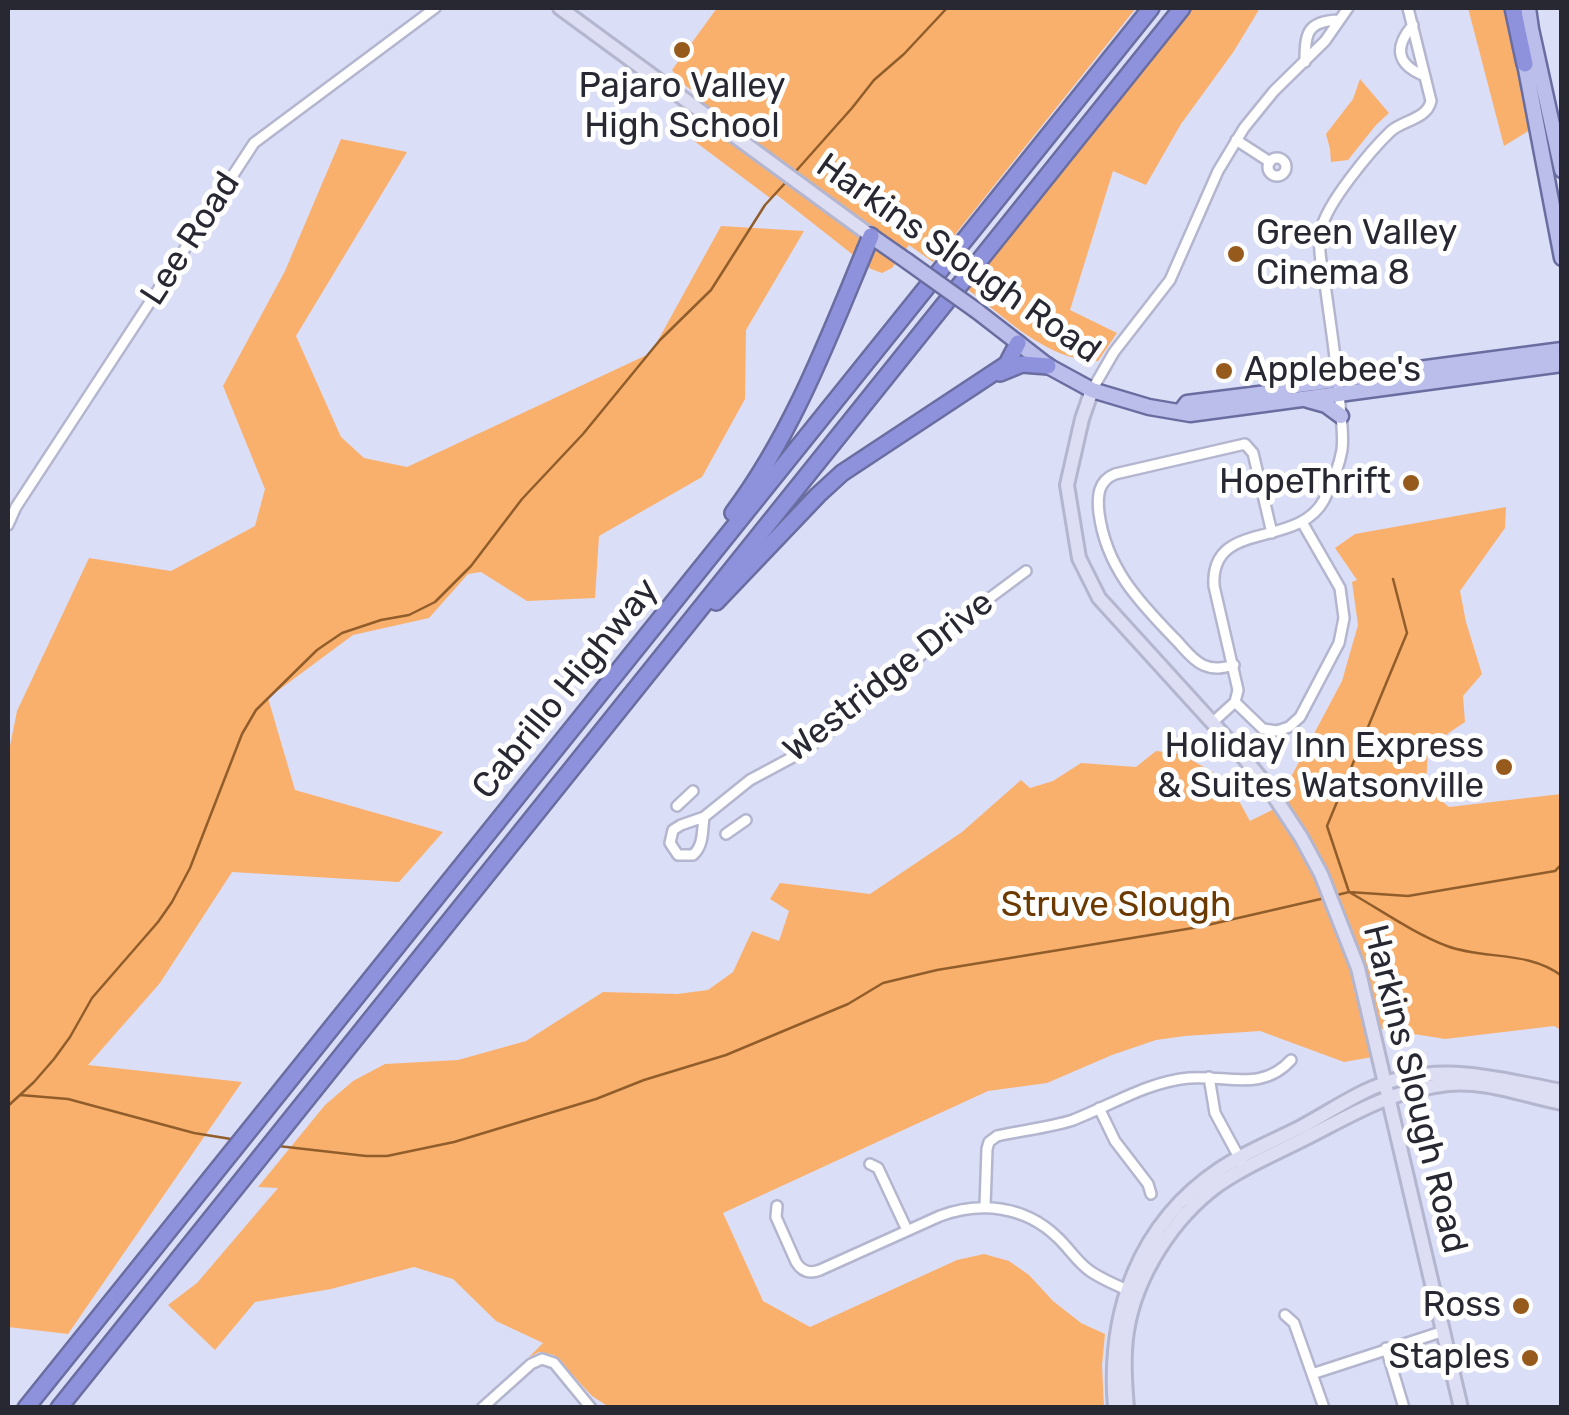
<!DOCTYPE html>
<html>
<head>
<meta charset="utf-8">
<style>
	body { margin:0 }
	#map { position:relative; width:1569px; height:1415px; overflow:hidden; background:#dbdef7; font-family:Rubik,sans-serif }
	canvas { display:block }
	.frame { position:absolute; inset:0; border:10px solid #272831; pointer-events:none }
</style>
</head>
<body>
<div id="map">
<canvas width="1569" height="1415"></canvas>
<div class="frame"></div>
</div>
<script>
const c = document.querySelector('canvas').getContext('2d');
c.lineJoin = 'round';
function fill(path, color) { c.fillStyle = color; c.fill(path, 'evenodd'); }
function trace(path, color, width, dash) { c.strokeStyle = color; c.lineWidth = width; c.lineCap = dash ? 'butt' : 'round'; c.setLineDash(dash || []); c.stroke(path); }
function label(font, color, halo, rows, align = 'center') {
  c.font = font + ' Rubik,sans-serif'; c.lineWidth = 10; c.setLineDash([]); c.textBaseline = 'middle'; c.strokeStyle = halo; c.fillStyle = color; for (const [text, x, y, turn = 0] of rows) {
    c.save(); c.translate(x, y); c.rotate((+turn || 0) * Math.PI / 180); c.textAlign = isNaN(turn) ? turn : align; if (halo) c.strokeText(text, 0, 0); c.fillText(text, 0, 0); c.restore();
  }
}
const green = new Path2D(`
	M717 8H1136L933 262 909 245 892 268 882 273 871 269 777 195 770 198 673 125 694 92 682 83 672 70Z
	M1192 8H1260L1234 51 1181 124 1146 185 1113 171 1070 310 1117 333 1098 361C1047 361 1005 317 967 289Z
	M1468 8H1504L1530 130 1504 146Z
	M1360 79 1389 113 1376 125 1348 160 1331 162 1330 149 1326 134 1353 99Z
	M341 139 407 152 296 336 341 437 364 458 407 467 651 353 721 226 804 231 746 330 745 399 702 477 599 536 595 598 527 601 481 572 468 574 429 618 353 635 268 698 295 790 443 832 399 882 232 872 160 983 88 1065 242 1082 68 1334 8 1327V756L17 711 89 558 171 571 255 526 265 489 223 386 285 271Z
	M1506 507 1505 528 1460 591 1466 622 1482 674 1463 696 1465 722 1428 747 1426 788 1449 807 1561 794V1030L1554 1026 1445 1039 1370 1027 1378 1056 1344 1062 1260 1031 1185 1036 1156 1040 1112 1055 1047 1083 988 1091 723 1213 763 1301 810 1327 957 1260 984 1254 1009 1261 1029 1275 1053 1301 1081 1323 1105 1334 1102 1365 1104 1407H609L592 1396 554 1355 539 1352 528 1358 543 1343 496 1321 453 1279 414 1267 331 1289 255 1302 215 1350 168 1305 197 1283 278 1188 258 1187 325 1105 353 1081 385 1064 458 1060 526 1041 603 992 677 994 708 990 733 972 752 931 779 941 789 911 770 899 780 883 870 894 962 832 1021 780 1030 788 1053 781 1081 763 1136 767 1156 751 1181 754 1228 781 1250 821 1274 809 1342 681 1358 625 1352 582 1357 580 1335 548 1355 534Z`);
const stream = new Path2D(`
	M796 171 852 108 874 80 904 54 947 8
	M1393 579 1407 633 1327 826 1349 892 1408 896 1555 871 1562 864
	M1333 896 1349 892C1381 910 1413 933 1447 946 1484 960 1528 950 1562 976
	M20 1095 68 1099 194 1133 231 1139
	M8 1106 34 1082 54 1059 70 1037 92 998 158 922 172 902 190 868 242 734 256 710 317 650 342 633 381 620 409 615 435 602 471 566 522 499 583 434 660 340 711 290 765 205 787 181
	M278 1146 366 1156H387L454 1142 596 1099 644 1080 726 1055 848 1004 883 983 937 970 1199 927 1325 898`);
const street = new Path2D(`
	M1413 25C1393 48 1397 65 1425 76
	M1305 62C1305 33 1307 21 1339 20
	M1236 140 1270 162
	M1268 167a9 9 0 1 1 18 0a9 9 0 1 1-18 0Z
	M1092 390 1114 352 1170 280 1218 171 1244 128 1274 91 1325 41 1348 8
	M8 525 16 507 254 143 435 8
	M1234 665C1223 668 1214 670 1203 665 1192 660 1183 647 1175 639 1138 601 1106 567 1099 513 1097 496 1098 481 1115 474L1245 444 1253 453 1272 533
	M1235 702 1263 729 1277 731 1289 727 1300 717 1339 643 1344 618 1340 588 1302 522
	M1213 722 1235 702 1238 690 1214 586C1210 518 1297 550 1324 500 1332 484 1339 467 1342 450 1344 435 1341 419 1340 404 1337 366 1331 328 1326 291 1323 271 1317 250 1321 230 1326 204 1371 150 1391 131 1404 120 1427 119 1431 101L1408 8
	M677 806 693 791
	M704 817C702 831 704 845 693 855H678L670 843 673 830 681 825 704 817 750 780 804 751 825 735 991 597 1026 571
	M726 834 746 820
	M1209 1077 1215 1113 1241 1161
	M1099 1108 1115 1141 1148 1184 1151 1194
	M870 1164 878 1168 907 1230
	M777 1206 776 1217 796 1262C802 1272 810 1274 820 1270L940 1216C981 1201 1025 1206 1057 1237 1069 1248 1077 1262 1090 1271 1103 1280 1118 1286 1132 1292
	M985 1206 987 1149 989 1142 997 1136C1022 1130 1049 1128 1073 1120 1112 1105 1147 1082 1189 1078 1228 1075 1262 1092 1291 1060
	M1285 1315 1294 1323 1324 1408
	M1386 1348 1404 1408
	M1312 1374 1444 1331
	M482 1408 531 1364 542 1359 554 1363 591 1408`);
const secondary = new Path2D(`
	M560 8 871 236
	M1092 390 1082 419 1067 485 1079 558 1099 598 1240 753 1268 787 1301 837 1321 874 1358 968 1461 1408
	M1115 1408C1107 1313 1138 1224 1220 1169 1245 1152 1274 1141 1301 1127 1335 1109 1365 1086 1403 1078 1459 1066 1507 1081 1562 1091
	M1127 1408C1125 1383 1123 1356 1127 1331 1136 1275 1173 1218 1218 1185 1246 1165 1277 1153 1306 1138 1357 1112 1389 1091 1448 1084 1485 1080 1525 1096 1562 1103`);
const primary = new Path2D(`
	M1528 8 1531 29 1562 170
	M1525 64 1562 258
	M871 236 907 261
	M977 311 1048 366 1092 390 1149 407 1190 414 1562 364
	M1308 400 1326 405 1341 416
	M1181 411 1187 403 1267 393 1290 386 1562 350`);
const highway = new Path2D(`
	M1513 8 1525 64
	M1000 373 1022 364 1048 366
	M733 513C795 430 831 331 871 236
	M716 602 818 495 842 473 1007 364 1018 343
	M26 1408 1151 8
	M59 1408 1182 8`);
const primaryBridge = new Path2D(`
	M907 261 977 311`);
const markers = [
	[682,50,10,"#965a1c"],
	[1236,254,10,"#965a1c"],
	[1224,371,10,"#965a1c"],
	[1411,483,10,"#965a1c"],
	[1504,767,10,"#965a1c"],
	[1521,1306,10,"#965a1c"],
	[1530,1358,10,"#965a1c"]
];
const poiNames = [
	["Pajaro Valley",682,87,"center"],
	["High School",682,127,"center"],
	["Green Valley",1256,234,"left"],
	["Cinema 8",1256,274,"left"],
	["Applebee's",1244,371,"left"],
	["HopeThrift",1391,483],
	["Holiday Inn Express",1484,747],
	["& Suites Watsonville",1484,787],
	["Ross",1501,1306],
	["Staples",1510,1358]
];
const streetNames = [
	["Lee Road",191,239,-57],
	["Harkins Slough Road",958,259,35],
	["Westridge Drive",889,677,-38],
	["Cabrillo Highway",566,689,-51],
	["Harkins Slough Road",1414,1089,76]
];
const parkNames = [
	["Struve Slough",1116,906]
];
fill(green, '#fab06d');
trace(stream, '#915e2b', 2.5);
trace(street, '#b3b6ce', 14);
trace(secondary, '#b3b6ce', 18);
trace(primary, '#6a6da0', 19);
trace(highway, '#6a6da0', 20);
trace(street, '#fff', 9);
trace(secondary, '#dddef4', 12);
trace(primary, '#bbbeea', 14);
trace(highway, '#8e92dc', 15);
trace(primaryBridge, '#6a6da0', 19, []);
trace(primaryBridge, '#bbbeea', 14);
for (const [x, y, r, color] of markers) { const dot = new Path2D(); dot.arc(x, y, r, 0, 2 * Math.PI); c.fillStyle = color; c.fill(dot); trace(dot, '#fff', 4); }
label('35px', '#272831', '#fff', poiNames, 'right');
label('35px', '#272831', '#fff', streetNames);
label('35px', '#6c3a00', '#fff', parkNames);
</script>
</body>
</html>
